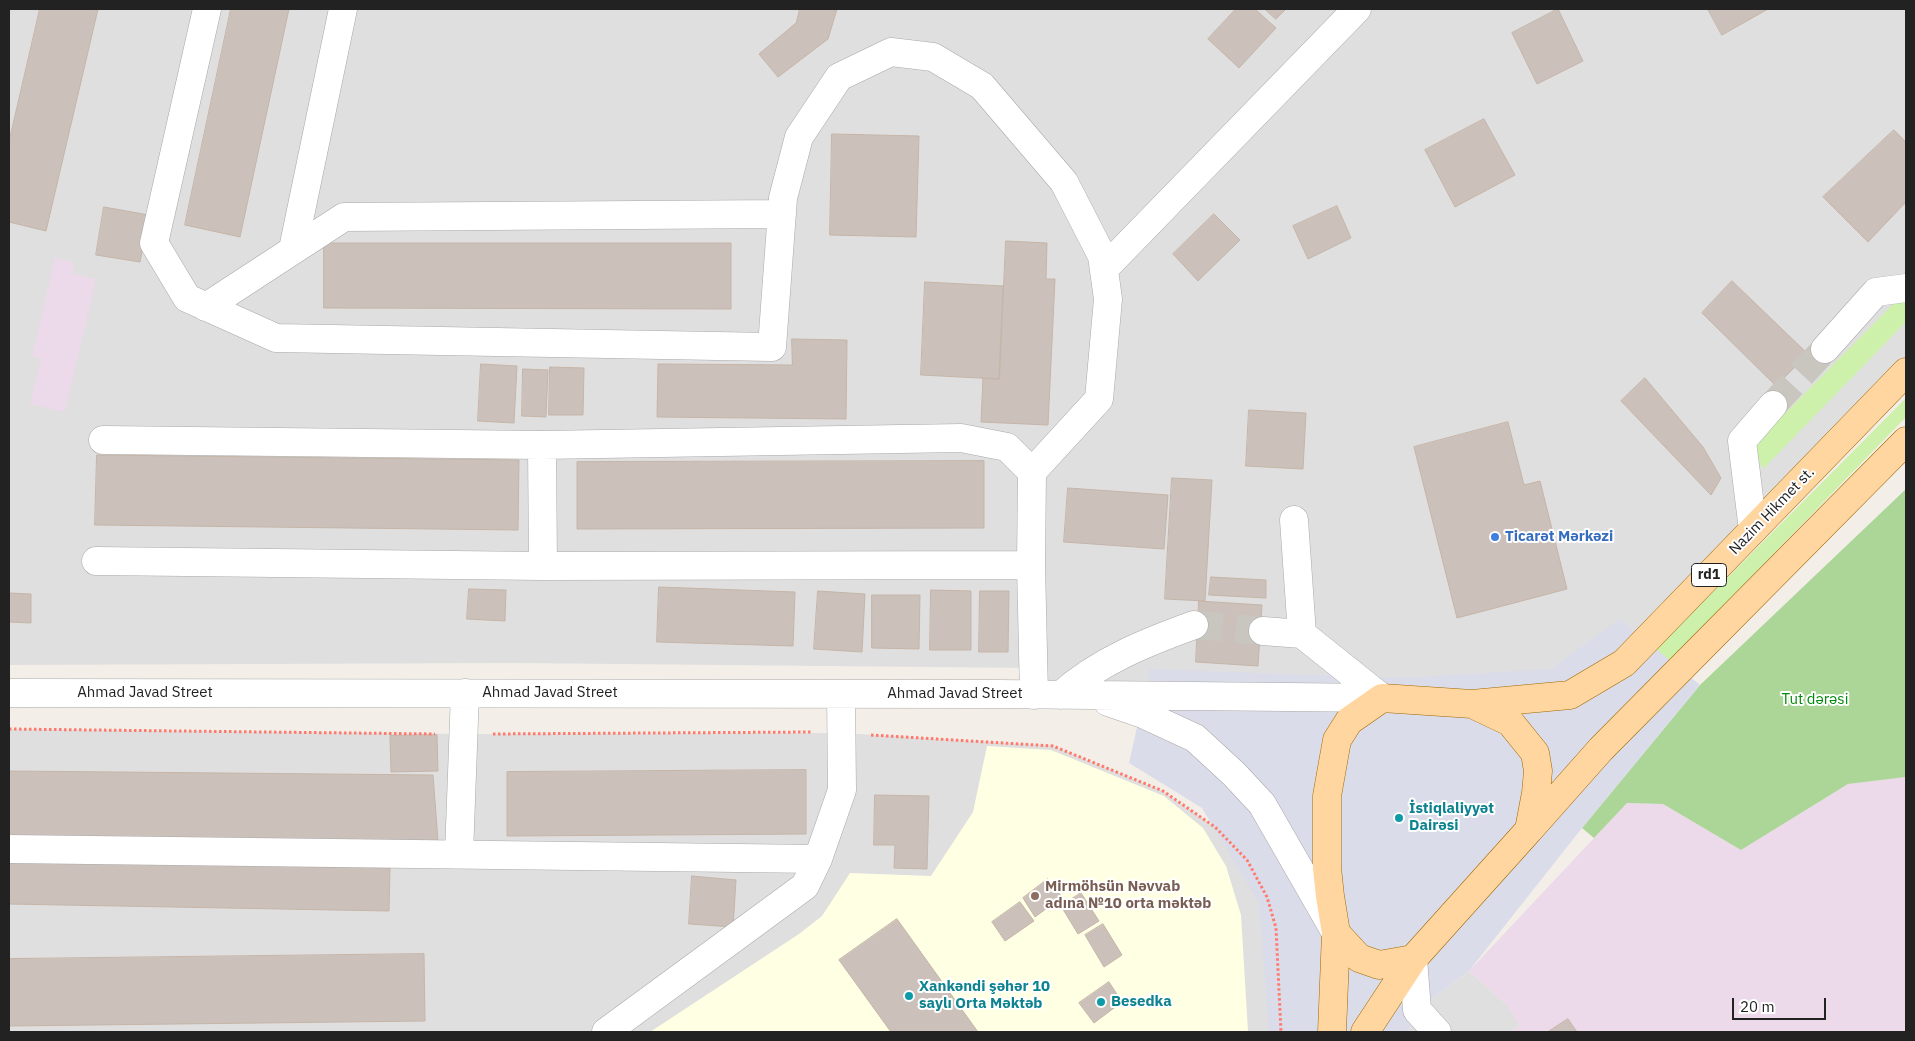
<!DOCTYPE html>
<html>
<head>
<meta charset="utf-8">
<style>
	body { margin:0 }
	#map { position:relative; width:1915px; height:1041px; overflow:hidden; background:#f3efe8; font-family:"IBM Plex Sans",sans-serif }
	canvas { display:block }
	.frame { position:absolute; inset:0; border:10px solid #222; pointer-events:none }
	.scale { position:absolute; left:1732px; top:998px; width:94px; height:22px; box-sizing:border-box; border:2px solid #222; border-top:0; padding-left:6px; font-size:15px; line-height:18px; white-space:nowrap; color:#222; -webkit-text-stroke:4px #fff; paint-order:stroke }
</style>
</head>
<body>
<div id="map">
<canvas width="1915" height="1041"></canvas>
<div class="frame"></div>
<div class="scale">20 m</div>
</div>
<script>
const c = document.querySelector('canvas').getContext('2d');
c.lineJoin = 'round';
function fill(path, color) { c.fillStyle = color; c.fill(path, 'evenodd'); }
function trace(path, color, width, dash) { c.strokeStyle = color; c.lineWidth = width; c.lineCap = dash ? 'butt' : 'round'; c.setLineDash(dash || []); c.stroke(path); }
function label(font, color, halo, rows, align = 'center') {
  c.font = font + ' "IBM Plex Sans",sans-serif'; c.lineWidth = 4; c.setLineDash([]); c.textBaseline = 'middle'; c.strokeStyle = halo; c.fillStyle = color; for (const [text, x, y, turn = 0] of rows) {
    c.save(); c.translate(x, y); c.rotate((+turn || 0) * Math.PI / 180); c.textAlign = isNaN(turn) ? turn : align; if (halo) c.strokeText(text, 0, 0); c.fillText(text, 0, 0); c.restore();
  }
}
const residential = new Path2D(`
	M9 9H1906V376L1570 695H1034L1033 668 513 663 9 665Z
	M9 729 464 734 842 733 1053 746 1163 791 1215 827 1276 928 1281 1032H9Z
	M1469 971 1507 1005 1520 1026 1509 1032H1408L1417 1010Z`);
const industrial = new Path2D(`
	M55 258 73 262V274L96 279 65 412 30 404 41 359 32 356Z
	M1906 777V1032H1509L1520 1026 1507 1005 1469 971 1627 803 1663 804 1741 850 1848 784Z`);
const education = new Path2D(`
	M987 746 1051 750 1164 796 1203 828 1226 866 1241 915 1248 1032H650L799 934 822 916 850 873 931 876 973 812Z`);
const grass = new Path2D(`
	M1898 299 1906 302V322L1763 469 1752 447Z
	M1906 398V417L1617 715 1612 694Z`);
const forest = new Path2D(`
	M1906 489V777L1848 784 1741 850 1663 804 1627 803 1594 838 1582 828 1700 685Z`);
const plaza = new Path2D(`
	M1619 619 1700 685 1582 828 1469 971 1417 1010 1408 1032H1269L1259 903 1202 808 1129 763 1150 669 1401 678 1551 669Z`);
const building = new Path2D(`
	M40 9H98L46 231 9 222V142Z
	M231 9H289L240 237 185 225Z
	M800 9H837L828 39 778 77 759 54 796 23Z
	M1236 9H1255L1276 28 1239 68 1208 39Z
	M1265 9H1286L1276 19Z
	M1558 9 1583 61 1537 84 1512 33Z
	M1708 9H1768L1722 35Z
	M1484 119 1515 175 1455 207 1425 150Z
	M1894 130 1906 142V202L1868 242 1823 197Z
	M832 134 919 136 916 237 830 235Z
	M1337 206 1351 238 1308 259 1293 226Z
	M104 207 149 215 140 262 96 255Z
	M1214 214 1240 240 1198 281 1173 254Z
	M1006 241 1047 243 1046 279H1055L1048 425 981 422 983 378 999 379Z
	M324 243H731V309L324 308Z
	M1732 281 1808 354 1776 386 1702 313Z
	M925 282 1003 286 999 379 921 375Z
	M792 339 847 340 846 419 657 417 658 364 792 365Z
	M481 364 517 366 514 423 478 421Z
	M550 367 584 368 583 415H549Z
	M523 369 548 370 546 417 522 416Z
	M1645 378 1703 447 1721 478 1711 495 1621 401Z
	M1249 410 1306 413 1303 469 1246 466Z
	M1508 422 1524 485 1540 481 1567 589 1457 618 1414 447Z
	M97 455 519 460 518 530 95 525Z
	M984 461V528L577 529V462Z
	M1172 478 1212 480 1205 601 1165 599Z
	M1068 488 1168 495 1164 549 1064 542Z
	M1211 577 1266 580V598L1209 595Z
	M659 587 795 592 793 646 657 642Z
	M469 589 506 590 505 621 467 619Z
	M931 590 971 591V650H930Z
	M818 591 865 594 862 652 814 649Z
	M980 591H1009L1008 652H979Z
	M9 593 31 594V623L9 622Z
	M872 595H920L919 649 872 648Z
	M1199 601 1262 605 1258 666 1196 662Z
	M437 735 438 771 391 772 390 736Z
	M806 770V834L507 836V772Z
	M9 771 433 775 438 841 9 839Z
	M875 795 929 796 927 869 894 868 895 845H874Z
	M9 860 390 868 389 911 9 904Z
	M692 876 736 880 733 927 689 924Z
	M1048 879 1062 897 1035 917 1023 898Z
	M1081 893 1099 921 1078 934 1061 906Z
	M1020 902 1034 921 1005 941 992 922Z
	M897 919 978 1032H891L839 960Z
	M1103 924 1122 955 1104 967 1085 935Z
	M424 954 425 1021 9 1026V959Z
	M1109 982 1122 1002 1094 1023 1079 1003Z
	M1568 1019 1577 1032H1548Z`);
const minorTunnel = new Path2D(`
	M1773 405 1825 349
	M1194 625 1263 631`);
const path = new Path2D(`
	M9 729 435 734
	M493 734 812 732
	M871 735 1053 746 1163 791 1215 827 1247 860 1267 897 1276 928 1281 1032`);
const minor = new Path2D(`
	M207 9 154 243 187 298 276 338 772 347 783 198 799 137 839 77 891 52 933 57 982 86 1064 182 1102 256 1108 299 1099 399 1032 472 1031 565 1034 695
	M293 249 343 9
	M1104 269 1357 9
	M206 307 344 217 782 214
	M1825 349 1876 292 1906 288
	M103 440 542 445 961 438 1007 447 1032 472
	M542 445 543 566
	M1294 520 1302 634
	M1753 530 1742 441 1773 405
	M96 561 543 566 1031 565
	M1263 631 1302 634 1382 698
	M9 693 998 694 1382 698
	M1061 695C1099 661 1147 642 1194 625
	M1108 702 1143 714 1195 738 1234 774 1262 804 1336 933
	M9 849 818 859
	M459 854 465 693
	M1413 959 1417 1010 1437 1032
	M606 1032 805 886 818 859 842 790 841 694`);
const major = new Path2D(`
	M1472 704 1570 695 1624 663 1906 372
	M1530 829 1601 749 1906 441
	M1332 1032 1336 933
	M1365 1032 1413 959 1529 830 1536 793 1538 771 1535 753 1510 722 1472 704 1382 698 1349 721 1337 740 1327 796V868L1330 896 1336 933 1359 958 1379 965 1413 959`);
const markers = [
	[1495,537,5,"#3f7fe0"],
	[1399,818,5,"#0f9aa8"],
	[1035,896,5,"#8d6e63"],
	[909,996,5,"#0f9aa8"],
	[1101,1002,5,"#0f9aa8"]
];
const shields = [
	[1709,575,35]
];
const shieldNames = [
	["rd1",1709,575]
];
const streetNames = [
	["Nazim Hikmet st.",1772,511,-46],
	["Ahmad Javad Street",145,693],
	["Ahmad Javad Street",550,693],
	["Ahmad Javad Street",955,694]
];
const shopNames = [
	["Ticarət Mərkəzi",1505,537]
];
const parkNames = [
	["Tut dərəsi",1815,700]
];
const cultureNames = [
	["İstiqlaliyyət",1409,809],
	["Dairəsi",1409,826],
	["Xankəndi şəhər 10",919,987],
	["saylı Orta Məktəb",919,1004],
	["Besedka",1111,1002]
];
const educationNames = [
	["Mirmöhsün Nəvvab",1045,887],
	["adına №10 orta məktəb",1045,904]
];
fill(residential, '#e0dfdf');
fill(industrial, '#ecd9e9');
fill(education, '#ffffe4');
fill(grass, '#cdf1aa');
fill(forest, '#abd698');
fill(plaza, '#dbdce9');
fill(building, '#cbc1ba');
trace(building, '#c6b5a8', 1);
trace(minorTunnel, '#c9c6c0', 28, [28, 14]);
trace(minor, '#a9a9a9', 29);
trace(major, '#9f6900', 29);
trace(path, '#ff7a6c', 3, [2.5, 2.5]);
trace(minor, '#fff', 28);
trace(major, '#ffd5a0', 28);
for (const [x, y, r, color] of markers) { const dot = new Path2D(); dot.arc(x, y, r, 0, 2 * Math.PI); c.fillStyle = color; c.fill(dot); trace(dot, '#fff', 2); }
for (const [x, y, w] of shields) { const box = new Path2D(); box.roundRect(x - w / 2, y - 11.5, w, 23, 4); c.fillStyle = '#fff'; c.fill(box); trace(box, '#222', 1); }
label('bold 14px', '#222', null, shieldNames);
label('15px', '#222', '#fff', streetNames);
label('bold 15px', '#366cbe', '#fff', shopNames, 'left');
label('15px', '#01890b', '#fff', parkNames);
label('bold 15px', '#0d838f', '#fff', cultureNames, 'left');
label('bold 15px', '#785e54', '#fff', educationNames, 'left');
</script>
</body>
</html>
